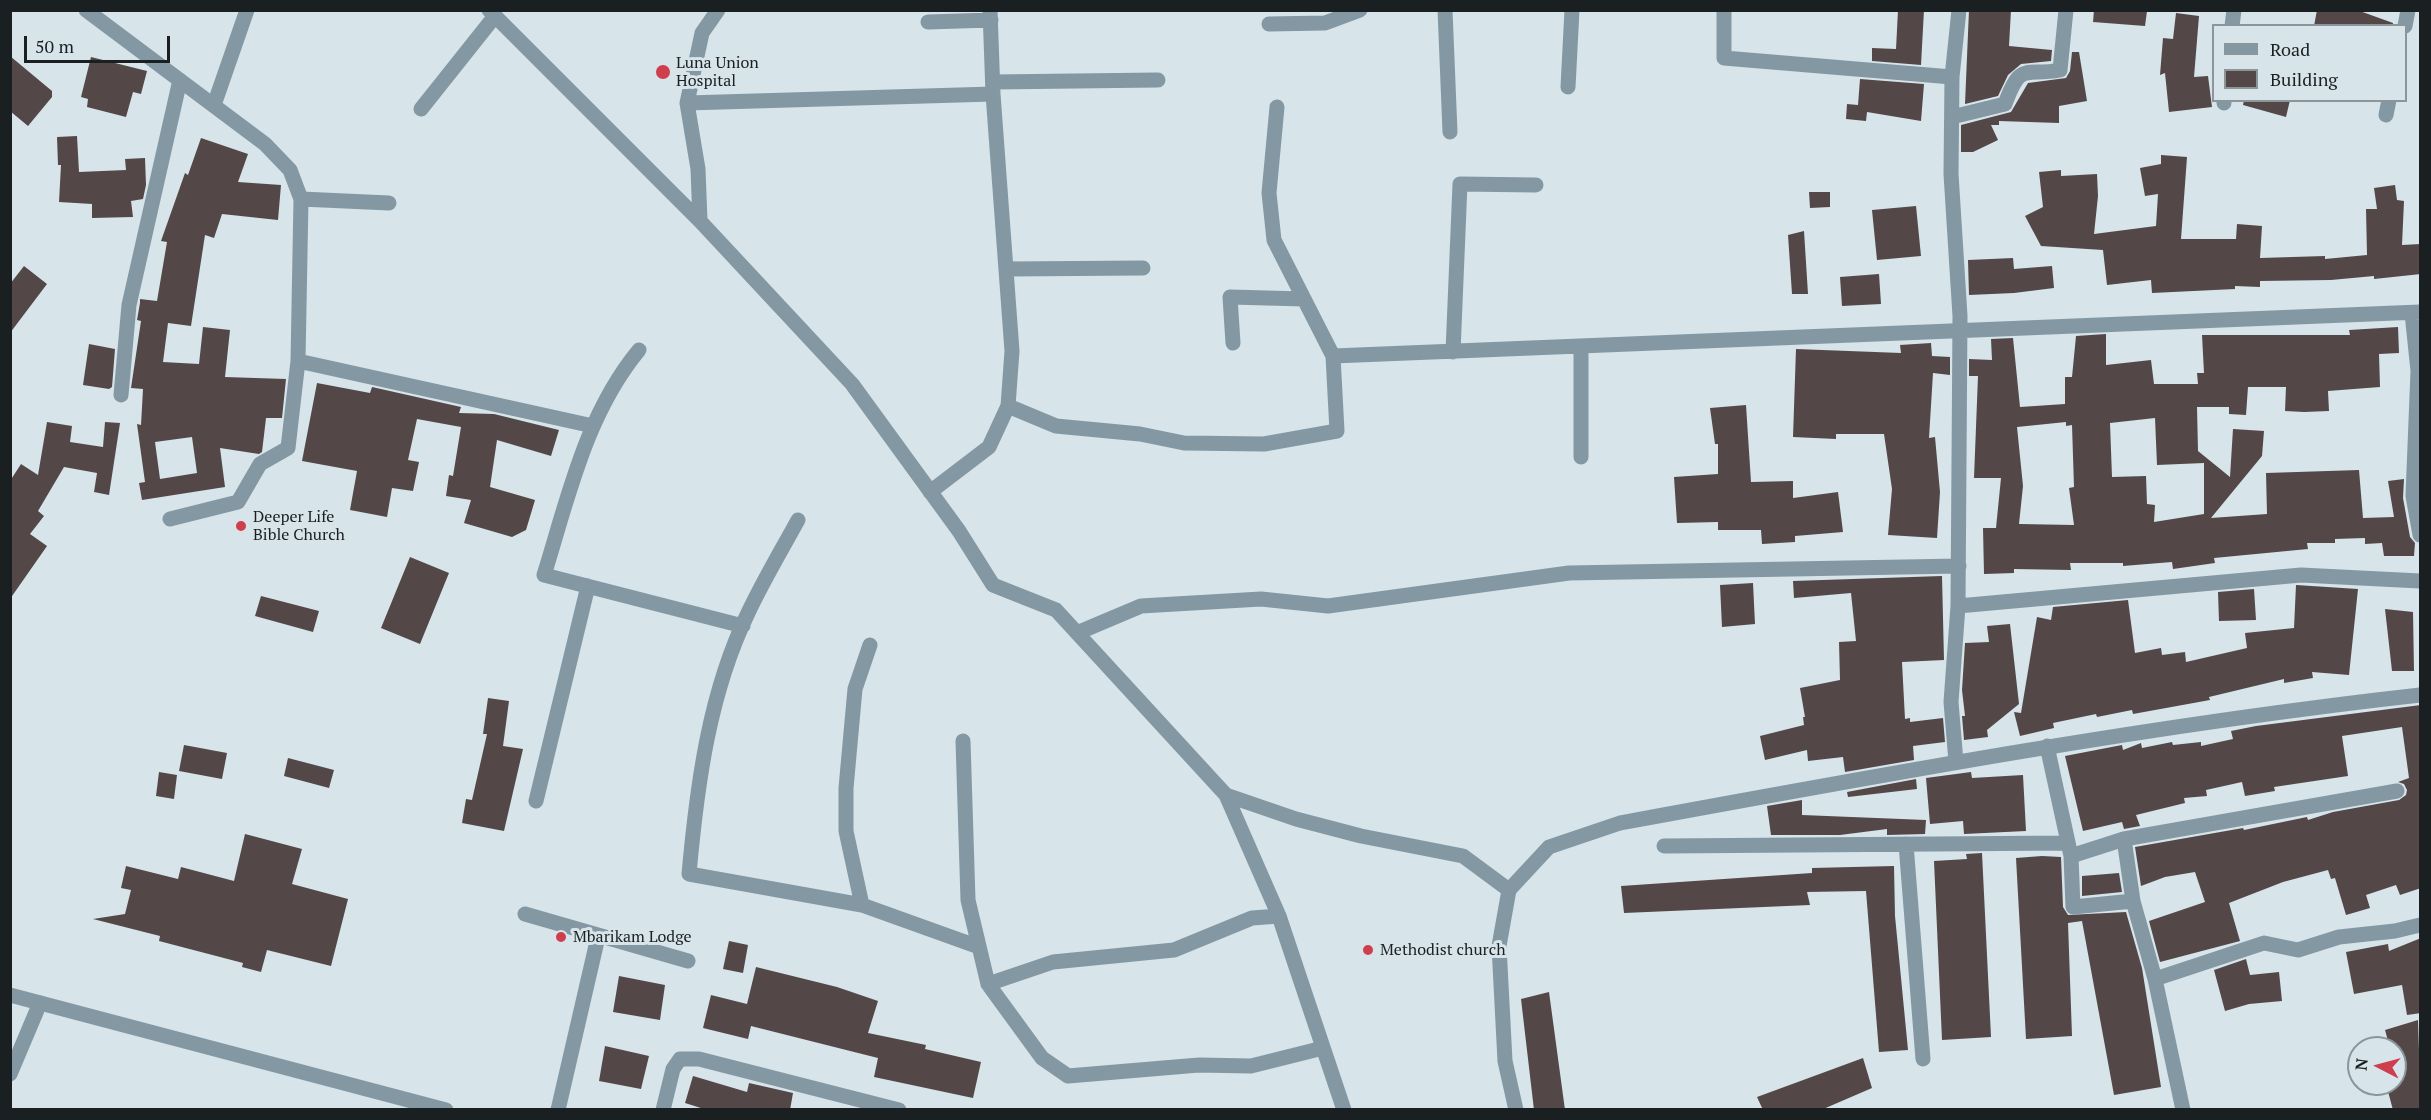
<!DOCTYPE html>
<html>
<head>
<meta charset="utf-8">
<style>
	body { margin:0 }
	#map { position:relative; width:2431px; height:1120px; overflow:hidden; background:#d7e4ea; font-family:"PT Serif",serif }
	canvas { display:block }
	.frame { position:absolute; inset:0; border:12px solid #1a1f21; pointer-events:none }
	.legend { position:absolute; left:2212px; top:24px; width:195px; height:78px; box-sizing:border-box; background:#d7e4ea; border:2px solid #8b959a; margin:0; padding:8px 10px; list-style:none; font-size:18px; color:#1a1f21 }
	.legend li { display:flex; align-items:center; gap:12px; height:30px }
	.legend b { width:30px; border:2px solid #8b959a }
	.north { position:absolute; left:2347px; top:1036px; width:60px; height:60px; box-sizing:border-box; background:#d7e4ea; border:2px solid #8b959a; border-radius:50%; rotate:276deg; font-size:16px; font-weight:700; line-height:24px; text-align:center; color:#1a1f21 }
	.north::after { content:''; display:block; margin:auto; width:21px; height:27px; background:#ce3e4c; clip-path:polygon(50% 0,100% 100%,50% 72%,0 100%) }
	.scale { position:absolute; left:24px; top:36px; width:146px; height:27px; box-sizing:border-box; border:3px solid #1a1f21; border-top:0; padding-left:8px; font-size:18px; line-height:21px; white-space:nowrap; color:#1a1f21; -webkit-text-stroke:4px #d7e4ea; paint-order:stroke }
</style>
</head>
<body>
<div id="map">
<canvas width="2431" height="1120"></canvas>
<div class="frame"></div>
<ul class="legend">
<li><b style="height:8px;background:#8498a3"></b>Road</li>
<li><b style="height:16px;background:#534847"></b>Building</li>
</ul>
<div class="north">N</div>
<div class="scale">50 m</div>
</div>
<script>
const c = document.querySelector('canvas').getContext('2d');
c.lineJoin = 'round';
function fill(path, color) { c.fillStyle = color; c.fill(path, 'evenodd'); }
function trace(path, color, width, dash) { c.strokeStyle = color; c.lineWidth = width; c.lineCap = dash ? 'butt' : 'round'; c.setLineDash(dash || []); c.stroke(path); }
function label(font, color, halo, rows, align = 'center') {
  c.font = font + ' "PT Serif",serif'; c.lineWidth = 6; c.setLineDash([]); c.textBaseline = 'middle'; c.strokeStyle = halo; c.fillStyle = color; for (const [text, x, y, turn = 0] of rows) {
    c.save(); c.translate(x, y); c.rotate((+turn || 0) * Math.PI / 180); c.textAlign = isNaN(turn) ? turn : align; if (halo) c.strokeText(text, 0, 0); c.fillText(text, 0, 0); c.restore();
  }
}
const building = new Path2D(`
	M1898 10H1924L1921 65 1872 61V48L1896 49Z
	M1969 10H2011L2009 46 2052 50 2051 61 2021 64 2008 75 1998 96 1965 104Z
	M2094 10 2147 11 2145 26 2093 22Z
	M2317 10H2357L2393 23V26H2314Z
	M2176 13 2199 16 2194 77 2208 76 2212 107 2169 112 2165 73 2160 75 2163 38 2173 39Z
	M2072 52H2079L2087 101 2059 106V123L1999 121V125H1991L1998 140 1973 152H1961V125L2011 112 2028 83 2066 78 2070 71Z
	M10 56 52 91V97L28 126 10 111Z
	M91 57 147 71 141 94 133 92 126 117 87 107 88 99 81 97Z
	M1860 79 1924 84 1921 121 1867 112 1866 121 1846 119 1847 104 1858 105Z
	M2244 100H2290L2286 117 2243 105Z
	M77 136 79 172 126 170 125 159 145 158 146 185 143 199 131 201 133 217 92 218V204L59 202 61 165H58L57 137Z
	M201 138 248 154 238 182 281 185 278 220 222 214 214 238 205 235 191 326 168 323 163 362 199 364 203 327 230 330 225 377 286 379 282 418H266L262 452 259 454 220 448 225 487 142 500 139 483 145 482 137 424 141 425 143 389 131 388 141 321 137 320 140 303V299L157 301 167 242 161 241 185 173 188 175ZM192 437 197 473 160 479 155 442Z
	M2161 155 2187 157 2181 239H2236L2237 224 2262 226 2260 258 2325 256V259L2367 255 2366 209H2377L2374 188 2395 185 2397 200 2404 201 2402 245 2421 244V274L2374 279V276L2331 280 2260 281V287L2235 286V289L2152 293 2151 280 2107 285 2103 250 2041 246 2025 216 2043 207 2039 172 2061 170V176L2097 174 2098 196 2094 234 2156 226 2158 194 2145 196 2140 168 2161 164Z
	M1809 192H1830V207L1810 208Z
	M1916 206 1921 256 1877 260 1872 210Z
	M1804 231 1808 294H1792L1788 235Z
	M2013 258 2014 269 2052 266 2054 288 2014 293 1969 295 1968 260Z
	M24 266 47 284 10 333V284Z
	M1879 274 1881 304 1842 306 1840 277Z
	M2398 327 2399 353 2379 354 2380 387 2328 391 2329 411 2304 412 2285 411 2286 387H2248L2246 415 2229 414V407H2197L2198 451 2230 477 2233 429 2264 431 2262 456 2211 518 2267 514 2266 473 2359 470 2363 518 2394 517 2388 481 2404 479 2403 498 2410 537 2415 543 2414 556H2384L2382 543 2365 544V538L2335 539V543H2307L2308 549 2214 558 2215 563 2173 569 2172 562 2123 566V563H2070L2071 570 2014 569V573L1984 574 1983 528H1996L2001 478H1974L1978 376H1969V359L1992 360 1991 339 2013 338 2020 407 2065 404V377H2072L2076 336 2106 334V365L2151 360 2154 384H2198L2197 373H2204L2202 335H2350L2349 330ZM2155 418 2157 465 2204 463V514L2154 522 2155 505 2147 504 2146 476 2112 477 2110 423ZM2066 422V426L2072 425 2074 487 2069 488 2074 525 2019 524 2023 486 2017 427Z
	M1931 343 1932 356 1950 357V375L1933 373 1929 438 1935 437 1940 492 1937 538 1888 535 1892 489 1884 434H1836V439L1793 437 1796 349 1901 353 1900 345Z
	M89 344 115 349 112 387 109 389 83 385Z
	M317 383 370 393 372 387 461 407 459 413 494 414 559 430 551 456 497 440 490 487 535 500 526 530 512 537 464 523 471 500 446 496 449 475 453 476 461 427 417 419 408 460 419 462 413 491 392 488 387 517 350 510 357 471 302 461Z
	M1746 405 1751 482 1793 481V498L1838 492 1843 532 1795 536V542L1762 544 1761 530H1718V522L1677 523 1674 477 1718 474V444H1715L1710 408Z
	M47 422 72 426 70 442 103 447 105 422 120 423 109 495 94 492 97 473 64 467 38 511 44 516 30 534 47 546 10 599V481L21 464 38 475Z
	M410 557 449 573 420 644 381 628Z
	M1942 576 1944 660 1902 662 1905 719 1910 718V722L1943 718 1945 742 1913 746 1914 760 1845 772 1843 757 1808 761 1807 750 1765 760 1760 736 1804 725 1803 717H1805L1800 688 1840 680 1839 642 1856 641 1851 593 1794 598 1793 581Z
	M1753 583 1755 624 1722 627 1720 585Z
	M2296 585 2358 589 2349 675 2312 672 2313 678 2284 683V679L2209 697 2210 700 2133 714 2132 710 2097 717 2096 714 2053 723 2054 728 2020 736 2014 712 2021 713 2037 617 2051 620 2053 607 2128 600 2135 653 2161 648 2162 655 2185 652 2186 662 2247 648 2245 633 2294 628Z
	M2254 589 2256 620 2219 621 2218 592Z
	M261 596 319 611 313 632 255 616Z
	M2385 609 2413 612 2414 671H2392Z
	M2010 624 2019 704 1987 730 1988 737 1964 740 1962 716H1965L1962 690 1965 643 1989 642 1987 626Z
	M488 698 509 701 503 746 523 749 504 831 462 823 466 799 472 800 487 734H483Z
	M2421 705V888L2400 895 2396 885 2366 895 2370 908 2346 915 2335 878 2331 879 2328 870 2283 882 2229 903 2240 941 2160 962 2149 921 2205 902 2195 872 2165 877 2141 886 2135 847 2243 828 2244 830 2307 817 2308 820 2333 812 2399 800 2406 795 2407 790 2404 784 2398 782 2409 778 2402 727 2342 736 2348 776 2274 787 2275 791 2245 796 2242 782 2206 790 2207 796 2184 798 2185 803 2136 815 2140 826 2124 829 2122 822 2083 831 2065 756 2122 745 2123 750 2141 743 2142 748 2172 742 2173 745 2201 742V746L2233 739 2231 731 2256 726Z
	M184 745 227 753 222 779 179 771Z
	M288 758 334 770 329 788 284 776Z
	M159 772 177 775 174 799 156 796Z
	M1971 772 1972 778 2023 775 2026 831 1964 834 1963 821 1930 824 1926 778Z
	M1916 779 1917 789 1848 797 1847 792Z
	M1802 800V815L1926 820 1925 834 1887 835V829L1840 835H1771L1767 806Z
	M245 834 302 849 292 884 348 899 331 966 267 950 261 972 242 967 243 963 159 941 160 936 93 919 125 914 131 890 121 888 126 866 178 879 181 867 234 881Z
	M1982 853 1991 1037 1942 1040 1934 861 1967 859 1966 854Z
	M2042 856 2061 857 2063 907 2068 915 2126 912 2142 968 2161 1087 2114 1095 2082 921 2068 923 2072 1036 2026 1039 2016 858Z
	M1894 866 1895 916 1908 1050 1879 1052 1866 891 1807 892 1810 905 1624 913 1621 886 1812 873V868Z
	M2119 873 2122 892 2082 896V876Z
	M2421 938V1013L2407 1015 2402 985 2354 994 2346 952 2388 944 2389 951Z
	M729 941 748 945 743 973 723 969Z
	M2246 959 2250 975 2279 972 2282 1001 2249 1004 2225 1011 2214 970Z
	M756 967 837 987 878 1001 868 1033 926 1045 925 1049 981 1062 973 1098 874 1077 878 1058 751 1026 748 1039 703 1028 711 995 747 1004Z
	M619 976 665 985 660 1020 613 1012Z
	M1549 992 1565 1110H1534L1521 999Z
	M2418 1020 2421 1110H2393L2386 1084H2395V1048H2390L2385 1030Z
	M605 1046 649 1056 641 1089 599 1081Z
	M1863 1058 1872 1088 1821 1110H1763L1757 1097Z
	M693 1076 747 1092 749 1083 793 1093 790 1110H707L685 1103Z`);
const minor = new Path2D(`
	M86 10 265 144 290 170 301 199 298 361 288 448 260 464 238 502 170 519
	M489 10 700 221 852 384 959 531 993 585 1056 610 1226 795 1279 916 1344 1110
	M1445 10 1450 132
	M1724 10V58L1952 77
	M928 22 991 20
	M1269 24 1325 23 1360 10
	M2232 26 2234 10
	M2405 26 2408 10
	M993 82 1158 80
	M1568 87 1572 10
	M687 103 993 94
	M2224 103V100
	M214 105 247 10
	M1277 107 1269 193 1274 240 1333 356 2420 312
	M421 109 495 16
	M2386 115 2389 100
	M1952 117 2005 104C2021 60 2025 77 2060 70L2066 10
	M301 199 389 203
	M700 221 698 169 687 103 702 33 718 10
	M1006 269 1143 268
	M2412 313 2418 371 2413 496 2420 535
	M1233 343 1230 297 1304 299
	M1581 346V457
	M639 350C586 414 568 498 544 575L743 626
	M1453 352 1460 184 1536 185
	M298 361 593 426
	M121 395 129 305 180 80
	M1008 406 1056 426 1140 434 1184 443 1264 444 1337 431 1333 356
	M930 492 989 447 1008 406 1012 351 993 94 990 10
	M798 520C781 551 763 581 748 613 709 693 697 785 689 874L862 905 979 947
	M1958 606 2301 575 2420 581
	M1077 633 1141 606 1261 599 1328 606 1569 573 1959 566
	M963 741 968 900 988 984 1042 1058 1068 1076 1199 1065 1251 1066 1323 1048
	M2047 746 2071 856 2124 839 2133 901 2155 979 2183 1110
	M1956 762 1951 702 1958 606 1960 316 1951 174 1952 77 1959 10
	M1226 795 1296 819 1361 836 1463 856 1509 890
	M536 801 588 586
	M2124 839 2397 791
	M1906 844 1923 1059
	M1664 846 2068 843
	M2071 856 2073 907 2133 901
	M862 905 846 831V788L855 689 870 645
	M525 914 688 961
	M2155 979 2264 943 2298 950 2339 937 2395 931 2420 925
	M988 984 1053 962 1174 950 1252 918 1279 916
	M10 1074 40 1003
	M558 1110 598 937
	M663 1110 673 1069 680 1059H699L899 1110
	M1516 1110 1505 1061 1499 946 1509 890 1549 847 1620 823C1886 774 2151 725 2420 695`);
const tertiary = new Path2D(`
	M10 995 446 1110`);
const markers = [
	[663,72,8,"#ce3e4c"],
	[241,526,6,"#ce3e4c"],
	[561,937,6,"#ce3e4c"],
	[1368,950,6,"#ce3e4c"]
];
const poiNames = [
	["Luna Union",676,63],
	["Hospital",676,81],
	["Deeper Life",253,517],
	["Bible Church",253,535],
	["Mbarikam Lodge",573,937],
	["Methodist church",1380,950]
];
fill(building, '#534847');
trace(minor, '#8498a3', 15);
trace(tertiary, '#8498a3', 15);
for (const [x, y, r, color] of markers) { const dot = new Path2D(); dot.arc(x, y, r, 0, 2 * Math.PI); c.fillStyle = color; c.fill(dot); trace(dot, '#d7e4ea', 2); }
label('16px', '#1a1f21', '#d7e4ea', poiNames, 'left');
</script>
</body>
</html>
